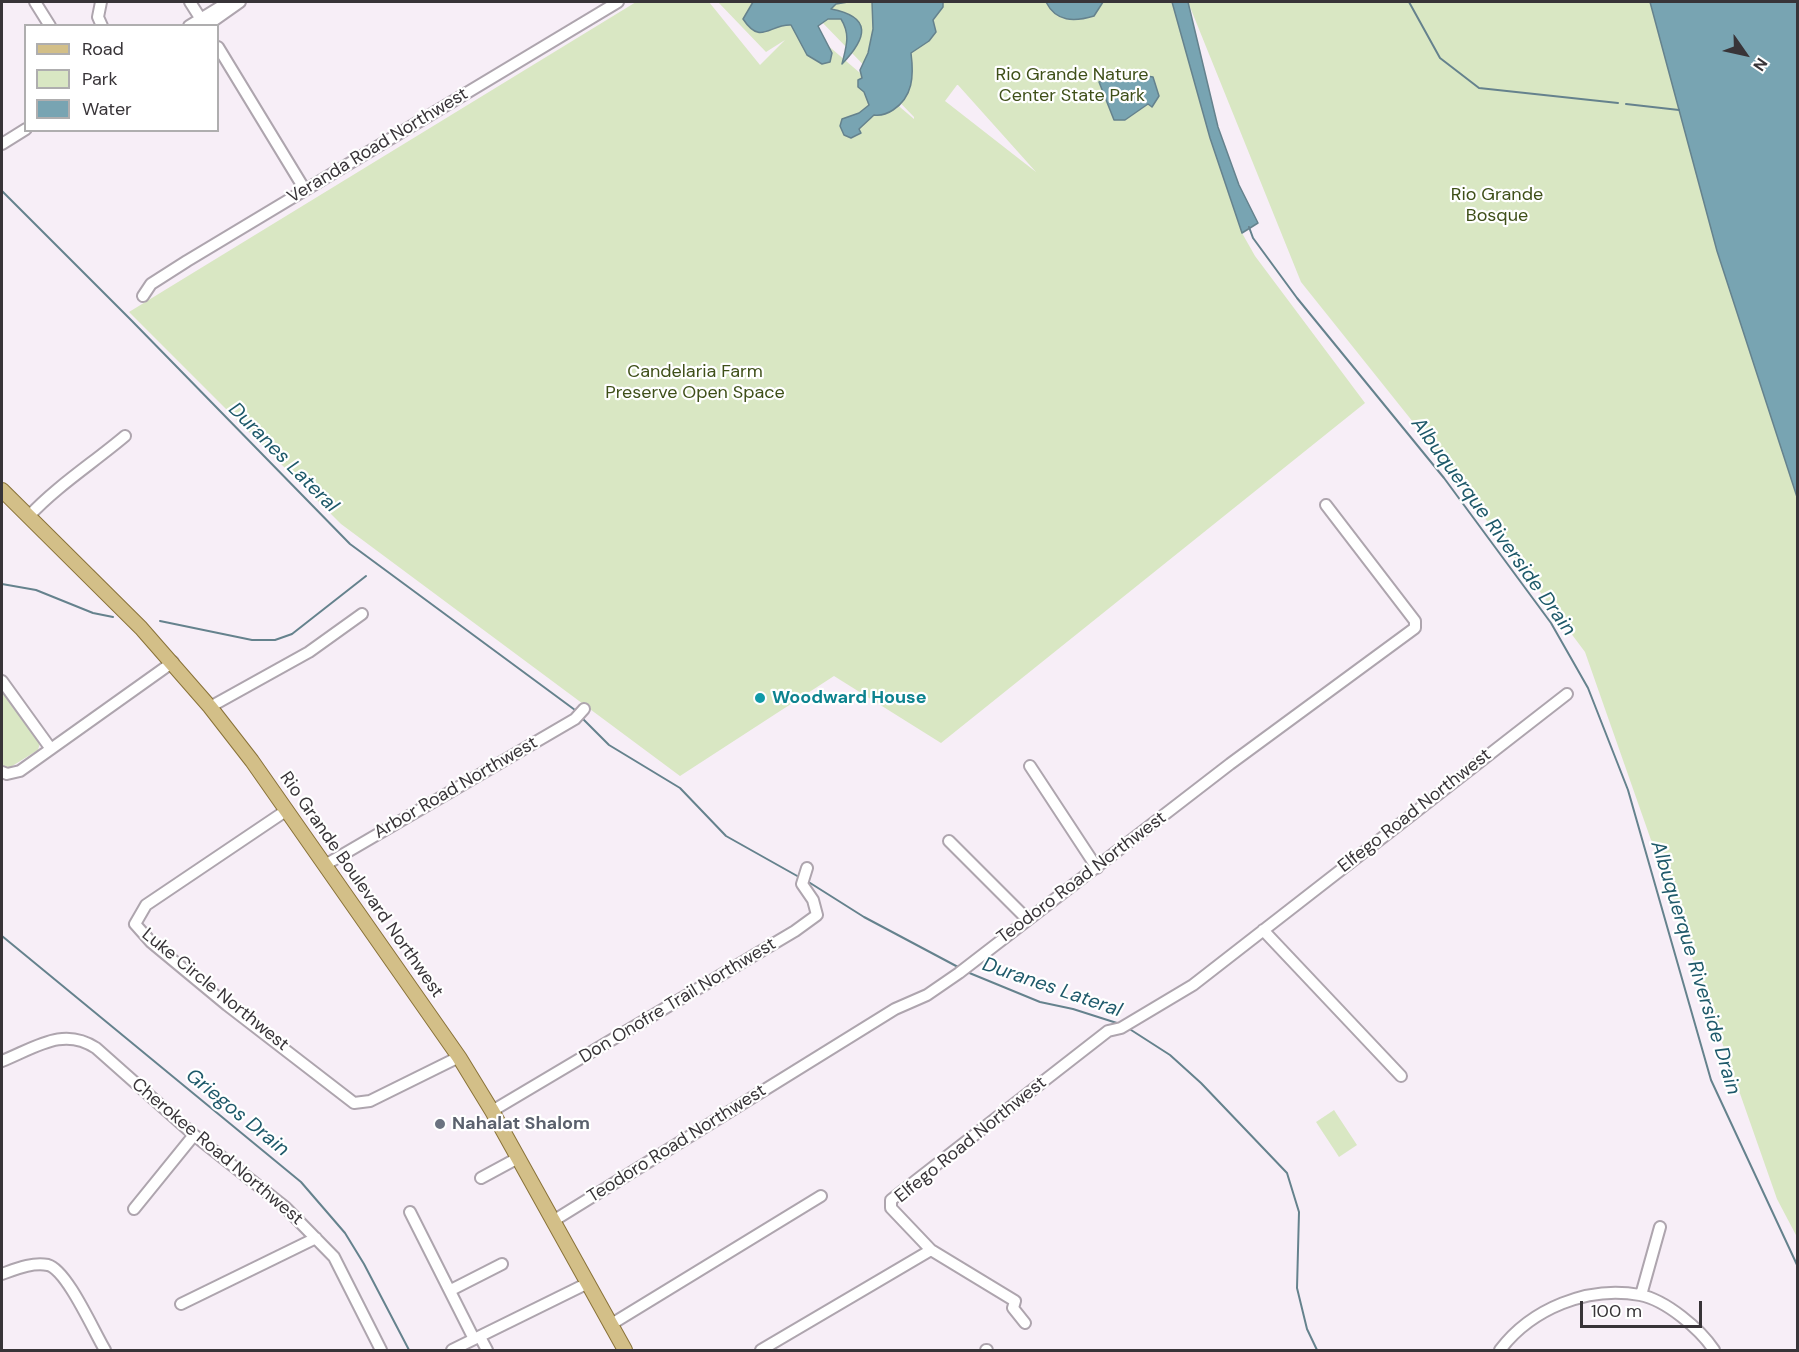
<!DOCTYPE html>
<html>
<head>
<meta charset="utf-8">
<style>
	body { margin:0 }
	#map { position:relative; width:1799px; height:1352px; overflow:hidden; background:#f7eef7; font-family:"DM Sans",sans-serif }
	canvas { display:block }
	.frame { position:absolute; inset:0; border:3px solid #383438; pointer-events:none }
	.legend { position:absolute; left:24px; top:24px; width:195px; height:108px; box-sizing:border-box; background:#fff; border:2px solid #afaeaf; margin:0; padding:8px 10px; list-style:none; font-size:18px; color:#383438 }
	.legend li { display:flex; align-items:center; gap:12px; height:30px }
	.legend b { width:30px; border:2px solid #afaeaf }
	.north { position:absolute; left:1715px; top:24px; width:60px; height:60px; -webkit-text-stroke:4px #fff; paint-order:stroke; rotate:124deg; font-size:16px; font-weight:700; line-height:24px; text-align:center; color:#383438 }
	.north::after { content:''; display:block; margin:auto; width:21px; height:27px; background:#383438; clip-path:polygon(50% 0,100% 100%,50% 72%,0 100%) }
	.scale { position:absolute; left:1580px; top:1301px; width:122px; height:27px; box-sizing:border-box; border:3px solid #383438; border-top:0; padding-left:8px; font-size:18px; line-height:21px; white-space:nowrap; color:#383438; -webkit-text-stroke:4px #fff; paint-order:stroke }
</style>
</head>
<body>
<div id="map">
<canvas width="1799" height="1352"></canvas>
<div class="frame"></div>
<ul class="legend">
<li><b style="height:8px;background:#d3bf88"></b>Road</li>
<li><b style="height:16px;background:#d9e7c3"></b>Park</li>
<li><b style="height:16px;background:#78a4b2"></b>Water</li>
</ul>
<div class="north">N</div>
<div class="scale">100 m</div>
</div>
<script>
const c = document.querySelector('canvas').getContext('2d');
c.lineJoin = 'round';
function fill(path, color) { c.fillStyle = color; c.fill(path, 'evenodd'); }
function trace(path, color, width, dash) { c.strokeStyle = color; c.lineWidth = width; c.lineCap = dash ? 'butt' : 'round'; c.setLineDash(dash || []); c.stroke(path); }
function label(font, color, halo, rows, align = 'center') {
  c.font = font + ' "DM Sans",sans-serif'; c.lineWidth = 4.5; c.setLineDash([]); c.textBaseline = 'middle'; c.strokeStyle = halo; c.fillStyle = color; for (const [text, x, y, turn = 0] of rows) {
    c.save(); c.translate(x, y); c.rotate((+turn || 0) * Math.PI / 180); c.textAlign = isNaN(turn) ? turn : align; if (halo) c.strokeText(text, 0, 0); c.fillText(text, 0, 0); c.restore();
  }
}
const green = new Path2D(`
	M636 2H709L760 65 785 40 766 52 718 2H1172L1210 138 1242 233 1255 256 1365 403 941 743 834 676 680 776 341 524 129 312ZM817 17 914 117V119L805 26ZM957 85H958L1036 172 945 101Z
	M1188 2H1650L1717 251 1797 497V1237L1777 1199 1585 652 1413 422 1301 282Z
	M2 689 40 743 38 750 9 768 2 766Z
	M1334 1110 1357 1145 1339 1157 1316 1122Z`);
const water = new Path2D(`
	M753 2H848L836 4 831 9C873 17 867 38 842 64 846 47 851 35 841 19H828L818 26 832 53 830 62 822 64 807 55 791 25C769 24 761 46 743 19Z
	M872 2H943V7L933 20 936 32 929 41 911 53C914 76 913 97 893 110 887 114 881 116 874 115L859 129 861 133 851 138 844 135 840 126 842 119 859 113 869 105 864 92 858 87V80L862 78 860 70 868 53 873 29Z
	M1046 2H1103L1094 16C1074 22 1056 22 1046 2Z
	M1172 2H1188L1218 127 1239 185 1258 223 1242 233 1210 138Z
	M1650 2H1797V497L1717 251Z
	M1135 74 1153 77 1159 96 1152 107 1148 104 1125 120H1114L1099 82Z`);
const stream = new Path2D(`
	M1409 2 1440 58 1479 88 1618 103
	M1626 104 1679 110
	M2 191 132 321 350 544 575 710
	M1249 227 1253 238 1297 298 1444 478 1551 623 1588 688 1628 790 1711 1080 1798 1267
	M2 584 36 590 93 613 113 617
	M160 621 252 640H275L292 634 366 576
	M583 719 609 745 680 788 726 836 799 877
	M807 881 864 917 958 967
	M2 936 301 1182 345 1233 364 1264 409 1350
	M967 972 1040 1002 1073 1009 1120 1024
	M1128 1028 1170 1055 1201 1083 1287 1173 1299 1212 1297 1288 1307 1329 1317 1350`);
const minor = new Path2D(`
	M35 2 50 26
	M101 2 98 17 102 26
	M190 2 204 24
	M189 26 225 4 238 3
	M206 26 240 2
	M218 47 305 190
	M2 144 26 129
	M143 296 151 284 187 261 618 2
	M29 516C57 486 93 463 125 436
	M2 681 51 749
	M210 707 309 652 362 614
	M1030 766 1097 868
	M2 772 7 774 20 771 173 662
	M287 810 146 905 135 924 151 942 227 1005 354 1103 370 1101 459 1057
	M949 841 1027 919
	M325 865 575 719 584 709
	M1263 930 1401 1076
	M2 1061C35 1048 63 1026 96 1048L194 1135 285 1207 334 1257 381 1350
	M492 1111 795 931 817 915 813 900 802 884 807 868
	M481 1178 518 1158
	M134 1209 194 1135
	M410 1212 474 1339
	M553 1221 895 1009 927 995 959 973 1230 764 1415 628V621L1326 505
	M931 1250 1015 1301 1013 1308 1025 1323
	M2 1274C16 1269 32 1262 48 1265 67 1270 94 1332 105 1350
	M451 1290 502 1264
	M1641 1295 1660 1227
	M181 1304 316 1238
	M610 1325 821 1196
	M480 1337 487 1350
	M452 1350 588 1283
	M761 1350 931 1250 891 1208V1200L1108 1031 1121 1028 1193 985 1567 694
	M986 1350H987
	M1500 1350C1531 1309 1588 1285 1640 1295 1666 1300 1700 1329 1714 1350`);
const major = new Path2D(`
	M2 490 141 628 210 707 252 761 459 1057 492 1111 625 1350`);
const markers = [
	[760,698,6,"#0f9aa8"],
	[440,1124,6,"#6b7280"]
];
const parkNames = [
	["Rio Grande Nature",1072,75],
	["Center State Park",1072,96],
	["Rio Grande",1497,195],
	["Bosque",1497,216],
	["Candelaria Farm",695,372],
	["Preserve Open Space",695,393]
];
const streetNames = [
	["Veranda Road Northwest",378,146,-31],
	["Arbor Road Northwest",456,788,-30],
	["Elfego Road Northwest",1415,811,-38],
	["Teodoro Road Northwest",1082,878,-37],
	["Rio Grande Boulevard Northwest",361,885,55],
	["Luke Circle Northwest",215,990,39],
	["Don Onofre Trail Northwest",678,1001,-31],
	["Elfego Road Northwest",971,1140,-39],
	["Teodoro Road Northwest",677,1144,-32],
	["Cherokee Road Northwest",217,1152,40]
];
const cultureNames = [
	["Woodward House",772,698]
];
const worshipNames = [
	["Nahalat Shalom",452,1124]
];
const waterNames = [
	["Duranes Lateral",283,458,45],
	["Albuquerque Riverside Drain",1493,527,54],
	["Albuquerque Riverside Drain",1695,968,73],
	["Duranes Lateral",1052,988,19],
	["Griegos Drain",237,1113,39]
];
fill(green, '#d9e7c3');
fill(water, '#78a4b2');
trace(water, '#65828d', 1.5);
trace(stream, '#65828d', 2);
trace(minor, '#aea5ae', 14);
trace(major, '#897238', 16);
trace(minor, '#fff', 10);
trace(major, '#d3bf88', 14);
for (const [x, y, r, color] of markers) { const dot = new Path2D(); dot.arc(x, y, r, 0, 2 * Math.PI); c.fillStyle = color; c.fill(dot); trace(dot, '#fff', 2); }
label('18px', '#3e4f18', '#fff', parkNames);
label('18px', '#383438', '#fff', streetNames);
label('bold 18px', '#0d838f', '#fff', cultureNames, 'left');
label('bold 18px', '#5b616d', '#fff', worshipNames, 'left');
label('italic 20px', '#1e596a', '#fff', waterNames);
</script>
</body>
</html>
